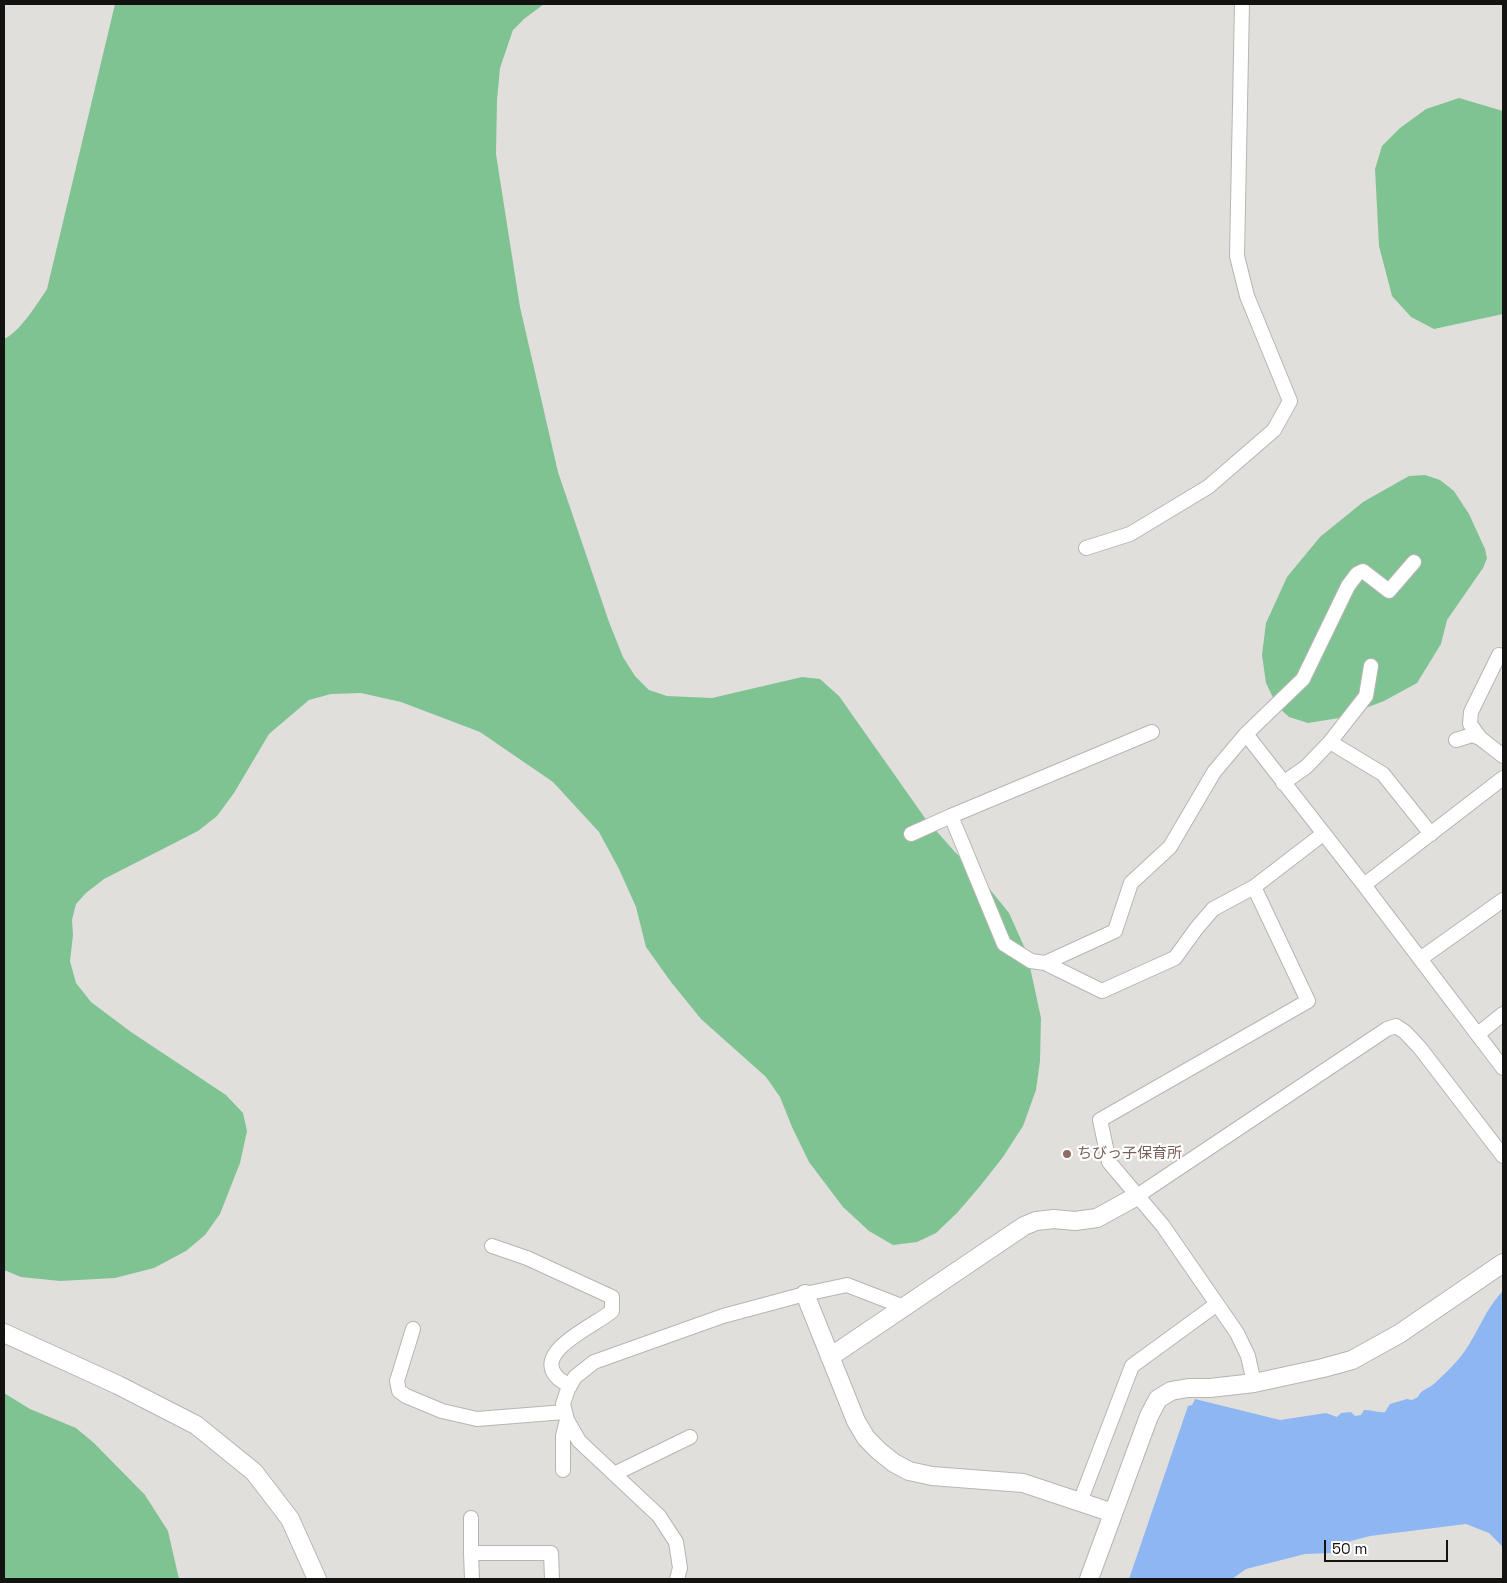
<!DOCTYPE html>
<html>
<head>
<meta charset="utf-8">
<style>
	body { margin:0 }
	#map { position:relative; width:1507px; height:1583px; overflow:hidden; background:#e1dfdc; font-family:"Space Grotesk",sans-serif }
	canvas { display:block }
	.frame { position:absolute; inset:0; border:5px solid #131312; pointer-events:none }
	.scale { position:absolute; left:1324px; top:1540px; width:124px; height:22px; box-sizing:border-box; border:2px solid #131312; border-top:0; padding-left:6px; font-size:15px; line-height:18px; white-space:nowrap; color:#131312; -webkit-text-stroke:4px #fff; paint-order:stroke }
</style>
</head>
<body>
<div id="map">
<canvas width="1507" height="1583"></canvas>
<div class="frame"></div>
<div class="scale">50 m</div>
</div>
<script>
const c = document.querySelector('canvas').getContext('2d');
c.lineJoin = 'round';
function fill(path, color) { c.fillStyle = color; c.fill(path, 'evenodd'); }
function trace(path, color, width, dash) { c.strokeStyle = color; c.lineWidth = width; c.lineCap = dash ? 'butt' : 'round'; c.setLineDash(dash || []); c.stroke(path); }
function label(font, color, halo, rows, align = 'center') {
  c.font = font + ' "Space Grotesk","Noto Sans JP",sans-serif'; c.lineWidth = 4.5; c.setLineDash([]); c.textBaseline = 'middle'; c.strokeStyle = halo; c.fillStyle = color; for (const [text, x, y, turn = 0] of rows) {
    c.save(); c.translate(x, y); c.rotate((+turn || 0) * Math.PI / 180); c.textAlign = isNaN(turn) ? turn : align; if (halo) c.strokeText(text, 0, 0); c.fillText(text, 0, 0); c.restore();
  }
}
const forest = new Path2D(`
	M115 4H544L524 19 513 30 500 68 497 100 496 154 520 307 558 472 609 622 623 657 635 676 649 690 667 696 712 698 802 677 820 679 839 696 925 818 954 851 979 876 1009 913 1027 953 1041 1018 1040 1061 1036 1090 1023 1126 1003 1157 981 1185 957 1213 936 1233 917 1242 893 1245 869 1231 843 1207 809 1162 792 1127 780 1097 766 1077 701 1019 671 982 646 947 636 907 619 869 599 832 553 782 480 732 401 702 361 693 331 694 309 700 269 734 234 793 217 816 198 831 104 879 86 893 76 904 72 920 73 935 70 961 76 983 91 1002 131 1032 226 1095 243 1113 247 1131 240 1163 220 1214 205 1235 186 1251 154 1268 115 1278 60 1281 21 1277 4 1270V339C20 332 37 304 47 289Z
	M1459 98 1503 111V314L1434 329 1411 317 1392 296 1379 246 1375 169 1382 146 1400 128 1426 109Z
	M1425 475 1440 480 1454 491 1469 514 1485 549 1487 558 1483 568 1447 620 1441 644 1417 683 1384 701 1339 718 1308 723 1289 717 1277 706 1266 683 1262 655 1266 623 1287 577 1320 537 1363 502 1409 476Z
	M4 1393 30 1409 76 1428 94 1443 145 1495 168 1531 179 1579H4Z`);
const water = new Path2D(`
	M1503 1291V1547L1489 1533 1466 1524 1370 1536 1332 1546V1553L1305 1554 1246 1569 1232 1579H1129L1188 1406 1192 1405 1195 1399 1280 1420 1326 1413 1337 1417 1341 1413 1351 1412 1355 1416 1361 1415 1364 1410C1372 1410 1378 1413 1385 1412L1390 1404 1407 1399 1412 1400 1418 1397C1421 1389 1429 1389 1435 1383 1442 1376 1450 1369 1457 1361 1476 1340 1483 1311 1503 1291Z`);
const minor = new Path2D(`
	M1086 548 1130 534 1208 487 1274 430 1290 401 1247 296 1237 256 1242 4
	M1246 734 1364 885 1503 1068
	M1480 738 1470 724 1471 712 1499 655
	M1456 740 1472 735 1480 738 1503 756
	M1330 742 1366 696 1371 666
	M1283 783 1306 767 1330 742 1383 774 1431 834
	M951 816 1152 732
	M911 834 951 816 1004 944 1031 961 1045 963 1102 991 1175 958 1196 929 1213 909 1254 887
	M1364 885 1503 778
	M1420 959 1503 900
	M1045 963 1115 931 1131 883 1170 847 1214 772 1246 734 1303 679 1348 586 1357 574 1363 571 1389 591 1414 562
	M1478 1034 1503 1014
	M1137 1196 1387 1029 1396 1026 1405 1032 1420 1048 1503 1156
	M492 1246 527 1258 612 1297V1311C598 1324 532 1351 557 1377 560 1381 566 1383 570 1386
	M413 1329 397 1381 399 1391 406 1396 442 1411 477 1419 565 1412
	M1254 1383 1248 1356 1237 1333 1163 1226 1109 1162 1100 1120 1308 1001 1254 887 1323 834
	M563 1470V1436L567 1420
	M614 1474 690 1437
	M1080 1502 1132 1366 1217 1304
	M471 1518V1553
	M472 1579 471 1553H551L552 1579
	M677 1579 680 1568 676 1542 659 1516 579 1441 567 1420 563 1404 568 1389 575 1377 594 1362 723 1316 805 1294 847 1285 904 1307`);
const tertiary = new Path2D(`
	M805 1294 856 1421 866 1438 879 1451 894 1463 909 1471 932 1476 1023 1483 1113 1513
	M4 1333 118 1385 196 1425 254 1472 290 1519 317 1579
	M830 1357 1024 1226 1036 1221 1054 1219 1075 1221 1097 1218 1137 1196
	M1089 1579 1149 1416 1158 1399 1171 1391 1188 1388H1210L1254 1383 1323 1368 1352 1360 1399 1334 1503 1263`);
const markers = [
	[1067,1154,5,"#8d6e63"]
];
const educationNames = [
	["ちびっ子保育所",1077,1154]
];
fill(forest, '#80c393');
fill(water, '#8eb6f3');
trace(minor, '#b7b5b2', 16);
trace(tertiary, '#b7b5b2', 20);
trace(minor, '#fff', 14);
trace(tertiary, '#fff', 18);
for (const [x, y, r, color] of markers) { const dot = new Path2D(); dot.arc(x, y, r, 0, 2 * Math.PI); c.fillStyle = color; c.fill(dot); trace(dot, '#fff', 2); }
label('15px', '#785e54', '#fff', educationNames, 'left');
</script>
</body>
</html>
